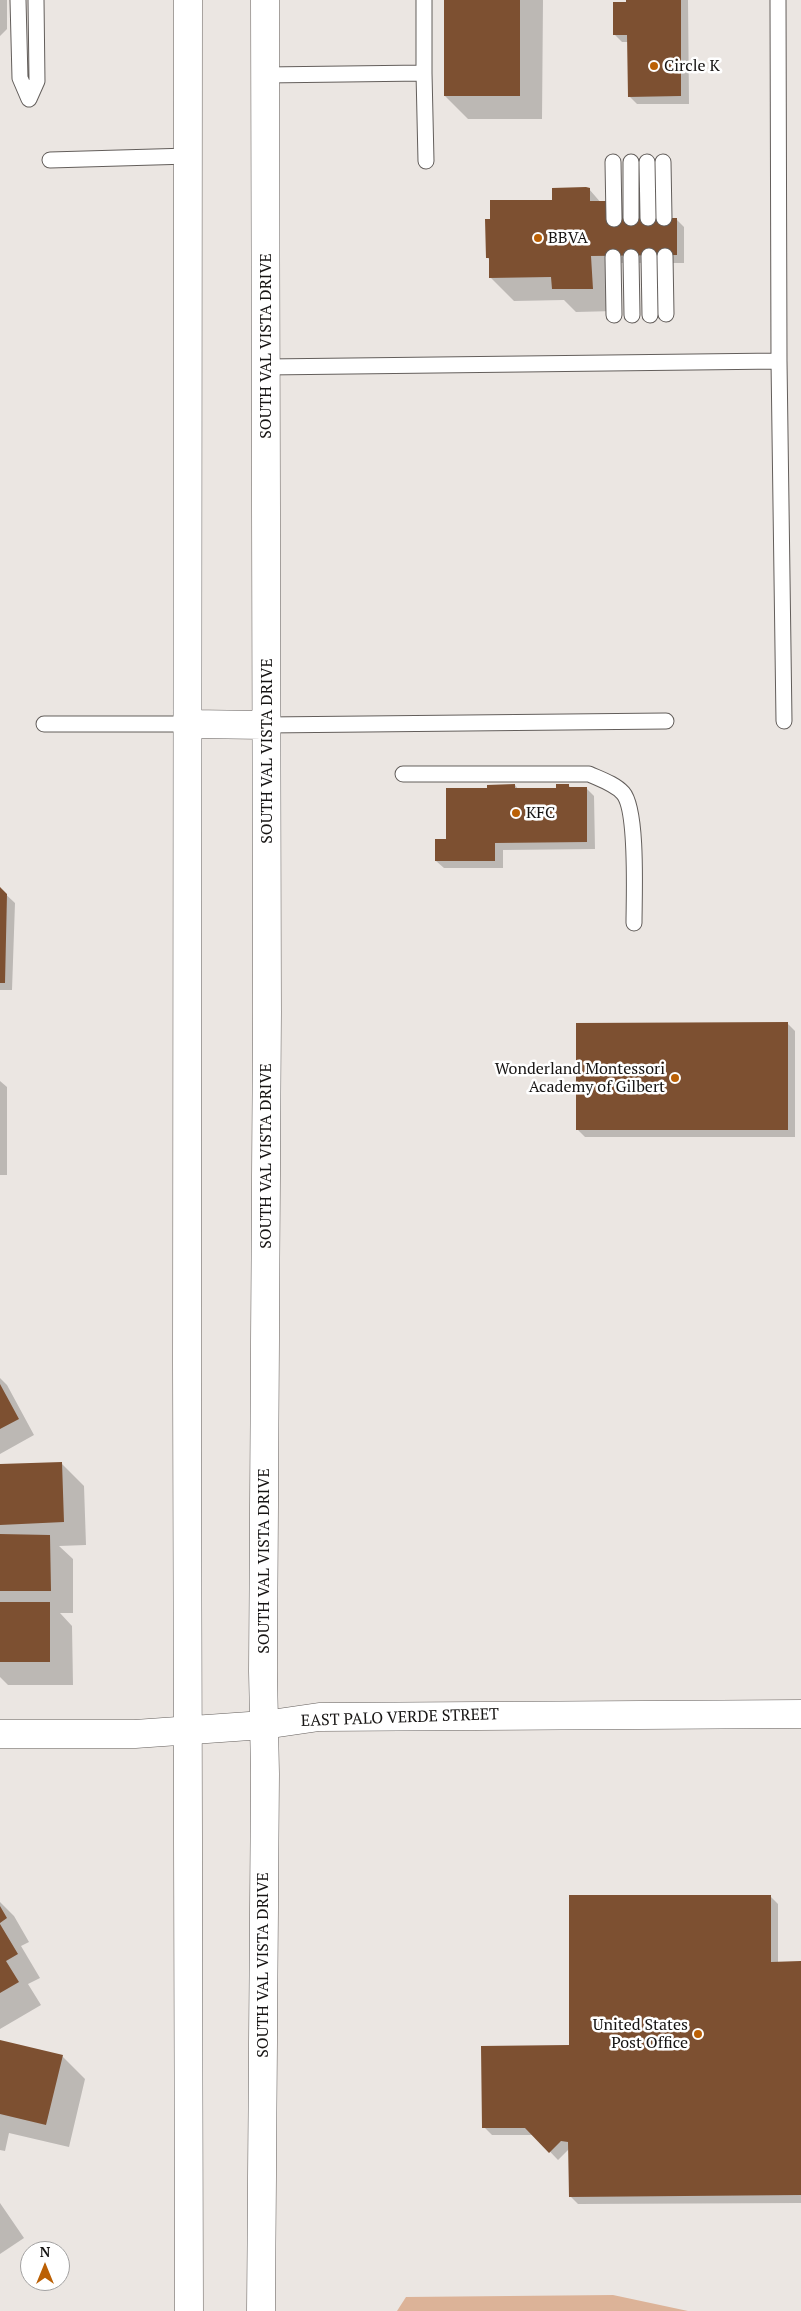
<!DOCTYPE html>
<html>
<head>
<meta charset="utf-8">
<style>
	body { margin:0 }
	#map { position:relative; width:801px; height:2311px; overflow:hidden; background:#ebe6e2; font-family:"PT Serif",serif }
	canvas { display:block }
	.north { position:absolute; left:20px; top:2241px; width:50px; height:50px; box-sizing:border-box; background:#fff; border:1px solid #a2a1a1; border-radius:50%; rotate:0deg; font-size:14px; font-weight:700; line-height:20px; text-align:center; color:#161413 }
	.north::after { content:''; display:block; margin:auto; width:18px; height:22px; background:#bb6005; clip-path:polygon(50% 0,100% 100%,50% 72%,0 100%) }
</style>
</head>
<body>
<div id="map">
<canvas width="801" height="2311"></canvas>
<div class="north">N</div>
</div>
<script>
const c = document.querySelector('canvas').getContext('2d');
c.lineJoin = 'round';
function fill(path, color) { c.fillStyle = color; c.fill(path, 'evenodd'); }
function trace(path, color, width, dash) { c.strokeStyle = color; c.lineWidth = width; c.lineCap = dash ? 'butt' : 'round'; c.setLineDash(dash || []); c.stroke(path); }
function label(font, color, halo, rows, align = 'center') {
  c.font = font + ' "PT Serif",serif'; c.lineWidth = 5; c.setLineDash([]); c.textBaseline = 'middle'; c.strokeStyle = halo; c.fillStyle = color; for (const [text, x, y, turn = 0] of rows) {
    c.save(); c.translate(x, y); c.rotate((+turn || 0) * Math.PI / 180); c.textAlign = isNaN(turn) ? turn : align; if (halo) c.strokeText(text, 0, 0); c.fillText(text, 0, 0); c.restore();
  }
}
const green = new Path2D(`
	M613 2295 688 2311H397L406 2297Z`);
const shadow = new Path2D(`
	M0 0H7V29L0 36Z
	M446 0H543L542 119H468L445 96Z
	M627 0H688L689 104H637L629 96V42H622L614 34Z
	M589 189 615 219H676L684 227V263H614L615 311 576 312 564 300 514 301 491 278V261L487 257 553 201Z
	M515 785 518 789H557L568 785 571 788H586L594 796 595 849 503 850V868H444L436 861 447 840 488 789Z
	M0 889 15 903 12 990H0Z
	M787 1023 795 1031V1137H585L577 1129Z
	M0 1081 7 1087V1175H0Z
	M0 1378 7 1385 34 1435 0 1454Z
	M61 1463 84 1486 86 1545 59 1546 73 1559V1613H60L72 1626 73 1685H8L0 1677V1465Z
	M770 1896 778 1904V1963L801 1962V2203L578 2204 570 2196 569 2149 558 2160 534 2135H492L484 2127 570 2046Z
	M0 1902 14 1916 29 1942 21 1946 40 1978 28 1984 41 2005 0 2029Z
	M0 2041 62 2056 85 2079 69 2147 9 2133 5 2151 0 2150Z
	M0 2203 24 2238 0 2254Z`);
const building = new Path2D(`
	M444 0H520V96H444Z
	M626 0H681V96L628 97 627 35H613V2H626Z
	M586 187 590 188V201H607V218H677V255L591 256 593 289H552L551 277 489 278V258H486L485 219H490V200H552V188Z
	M515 784V788H556V784H569V787H587V842L495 843V861H435V839H446V788H487V785Z
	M0 887 7 894 5 983H0Z
	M788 1022V1130H576V1023Z
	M0 1384 19 1419 0 1429Z
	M62 1462 64 1522 0 1525V1464Z
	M0 1534 50 1535 51 1591H0Z
	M0 1602H50V1662H0Z
	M569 1895H771V1962L801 1961V2195L569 2197 568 2142 561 2141 549 2153 525 2128H482L481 2046 569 2045Z
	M0 1906 7 1918 0 1923Z
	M0 1924 18 1954 6 1961 19 1982 0 1993Z
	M0 2040 63 2055 46 2125 0 2114Z`);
const lane = new Path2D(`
	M18 0 20 78 29 99
	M778 0 779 361 784 721
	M424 73 426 161
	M265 75 424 73V0
	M29 99 37 81 36 0
	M50 160 189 156
	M613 162 614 219
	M631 162V218
	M647 162 648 218
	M663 162 664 218
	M649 256 650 315
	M665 256 666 314
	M613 257 614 315
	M631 257 632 315
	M266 367 779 361
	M44 724H189
	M266 725 666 721
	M403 774H589C600 779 615 784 623 793 638 810 634 898 634 923`);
const street = new Path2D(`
	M0 1734H135L264 1725 319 1717 801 1714`);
const secondary = new Path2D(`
	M188 0 187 1362 189 2311
	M189 724 266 725
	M261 2311 265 1774 263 1671 267 1011 265 0`);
const markers = [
	[654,66,5,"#bb6005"],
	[538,238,5,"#bb6005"],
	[516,813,5,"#bb6005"],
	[675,1078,5,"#bb6005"],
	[698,2034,5,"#bb6005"]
];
const poiNames = [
	["Circle K",664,66],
	["BBVA",548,238],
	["KFC",526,813],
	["Wonderland Montessori",665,1069,"right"],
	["Academy of Gilbert",665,1087,"right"],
	["United States",688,2025,"right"],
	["Post Office",688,2043,"right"]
];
const streetNames = [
	["SOUTH VAL VISTA DRIVE",266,346,-90],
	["SOUTH VAL VISTA DRIVE",267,751,-90],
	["SOUTH VAL VISTA DRIVE",266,1156,-90],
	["SOUTH VAL VISTA DRIVE",264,1561,-90],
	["EAST PALO VERDE STREET",400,1718,-2],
	["SOUTH VAL VISTA DRIVE",263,1965,-90]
];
fill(green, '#dcb398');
fill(shadow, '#0003');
fill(building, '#7d5031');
trace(lane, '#635e5b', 17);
trace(street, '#635e5b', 29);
trace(secondary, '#635e5b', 29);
trace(lane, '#fff', 15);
trace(street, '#fff', 28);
trace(secondary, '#fff', 28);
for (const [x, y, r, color] of markers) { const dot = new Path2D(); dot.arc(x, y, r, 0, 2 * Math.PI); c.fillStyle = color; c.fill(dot); trace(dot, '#fff', 2); }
label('16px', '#161413', '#fff', poiNames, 'left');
label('16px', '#161413', '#fff', streetNames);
</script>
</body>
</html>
